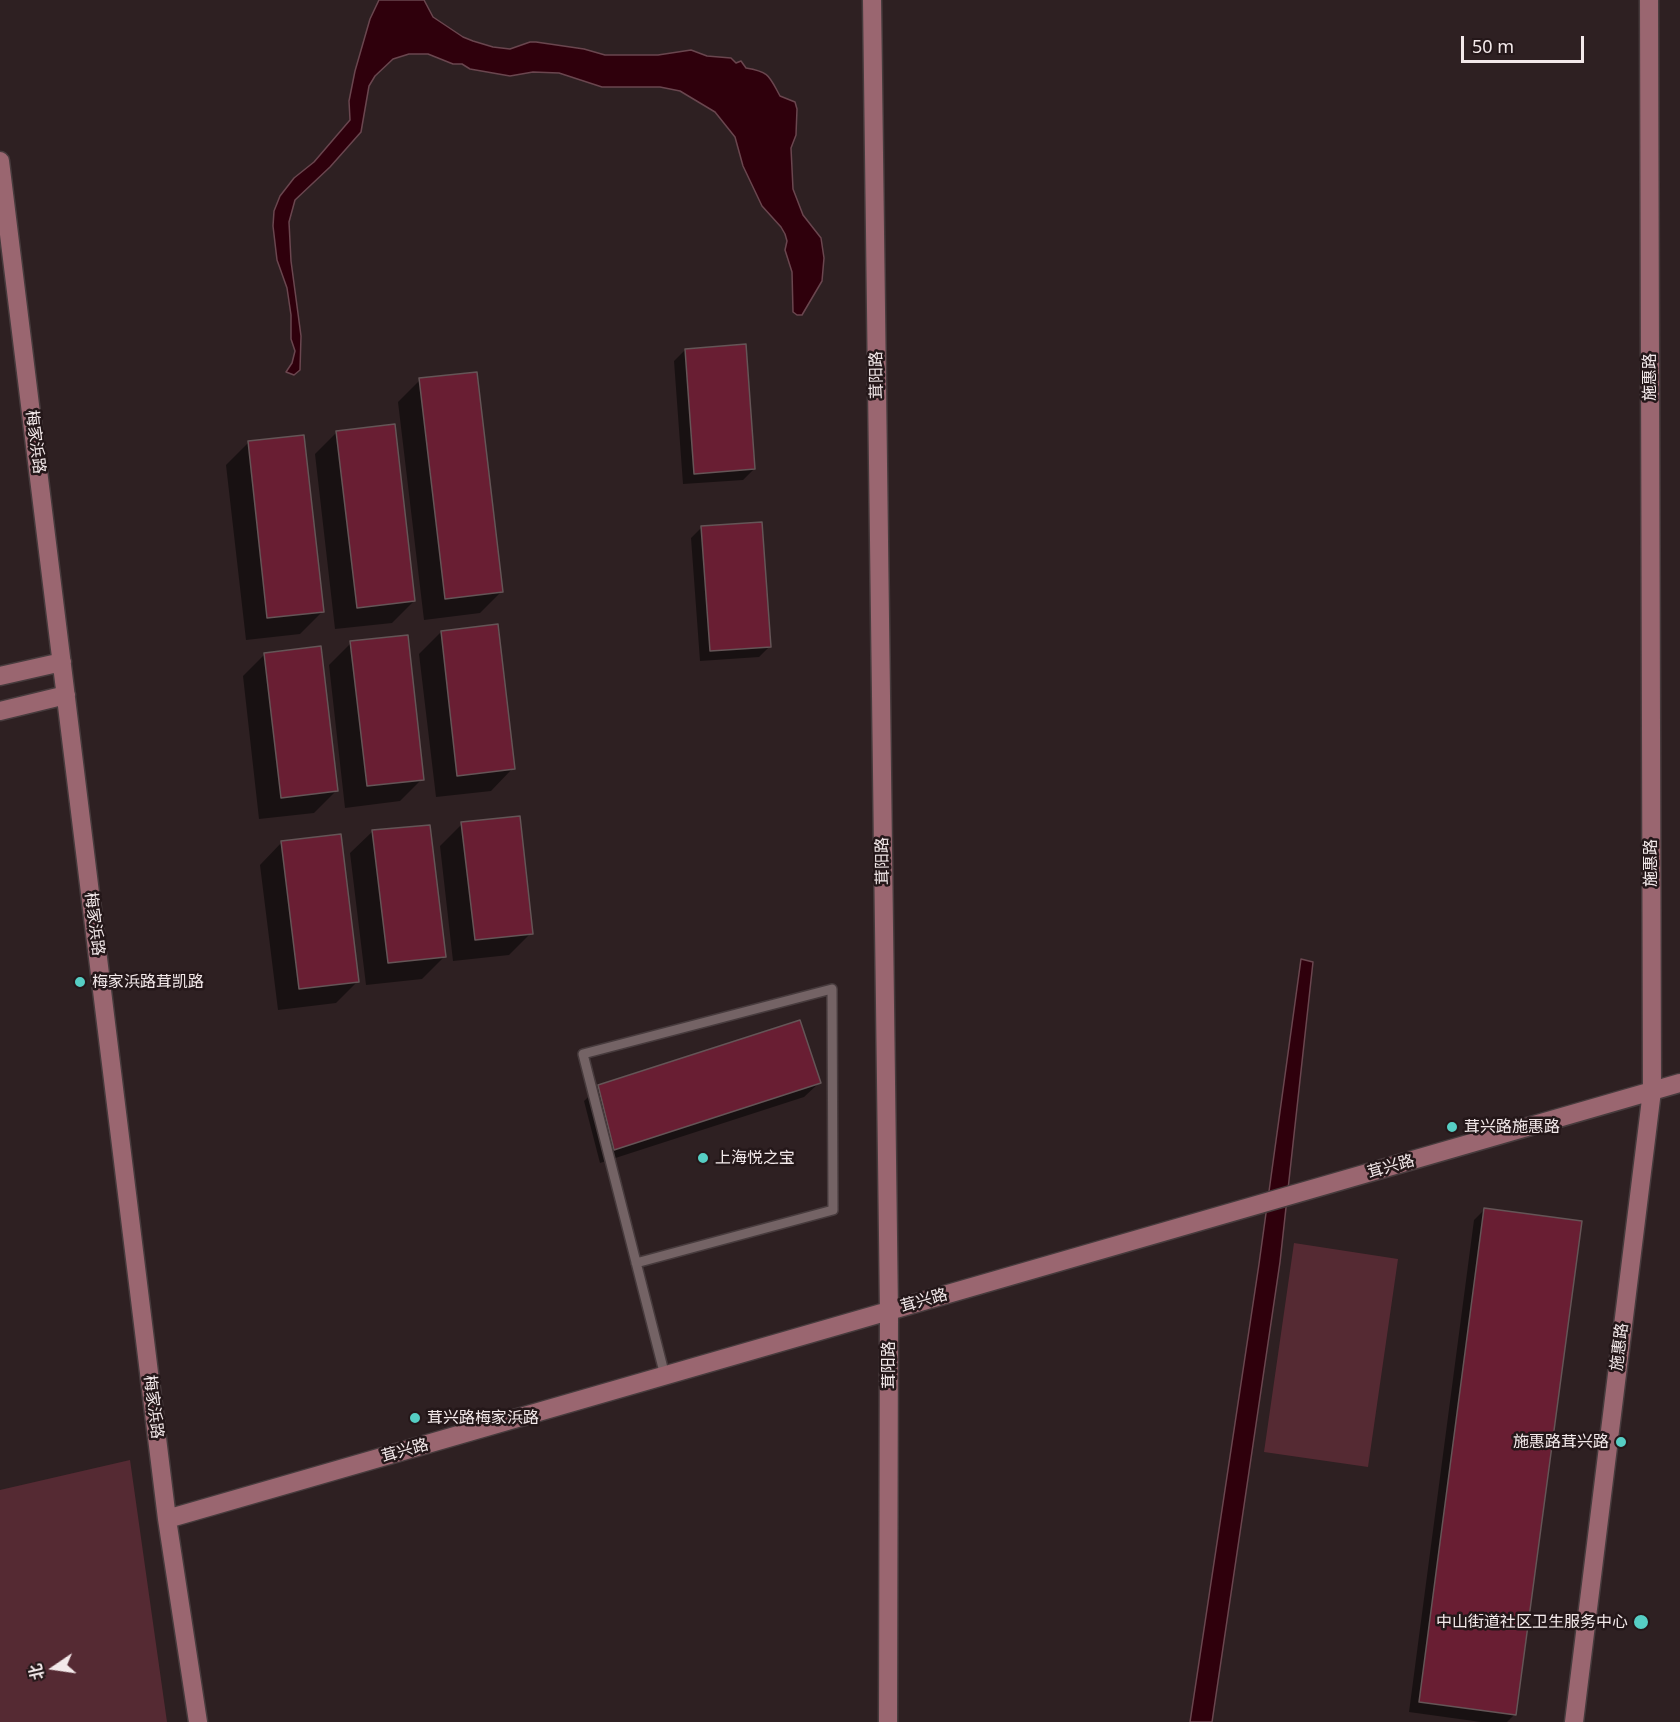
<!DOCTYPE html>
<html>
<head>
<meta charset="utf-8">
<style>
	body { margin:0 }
	#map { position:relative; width:1680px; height:1722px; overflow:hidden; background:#2e2022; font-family:"Noto Sans","Noto Sans SC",sans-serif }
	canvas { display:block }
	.north { position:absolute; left:24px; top:1638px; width:60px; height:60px; -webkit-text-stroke:4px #241719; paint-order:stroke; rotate:257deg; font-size:16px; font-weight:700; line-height:24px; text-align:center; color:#f3e9ea }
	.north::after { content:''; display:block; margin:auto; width:21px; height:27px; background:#f3e9ea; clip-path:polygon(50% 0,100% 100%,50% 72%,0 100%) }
	.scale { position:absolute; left:1461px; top:36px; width:123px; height:27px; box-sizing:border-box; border:3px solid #f3e9ea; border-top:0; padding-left:8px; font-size:18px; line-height:21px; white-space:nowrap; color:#f3e9ea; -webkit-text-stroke:4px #241719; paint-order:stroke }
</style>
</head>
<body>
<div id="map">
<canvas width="1680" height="1722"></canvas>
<div class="north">北</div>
<div class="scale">50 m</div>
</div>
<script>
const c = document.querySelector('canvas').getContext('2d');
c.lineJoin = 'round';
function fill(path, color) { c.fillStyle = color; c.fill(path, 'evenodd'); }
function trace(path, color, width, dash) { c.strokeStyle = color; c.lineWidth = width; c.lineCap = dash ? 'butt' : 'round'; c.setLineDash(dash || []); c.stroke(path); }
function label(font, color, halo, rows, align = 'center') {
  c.font = font + ' "Noto Sans","Noto Sans SC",sans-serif'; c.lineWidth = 5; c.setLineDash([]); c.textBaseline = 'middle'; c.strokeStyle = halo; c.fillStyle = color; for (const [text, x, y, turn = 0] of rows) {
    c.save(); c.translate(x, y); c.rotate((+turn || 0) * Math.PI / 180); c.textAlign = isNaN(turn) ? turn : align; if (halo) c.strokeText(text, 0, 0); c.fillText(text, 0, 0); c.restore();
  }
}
const green = new Path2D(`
	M1294 1243 1398 1259 1368 1467 1264 1452Z
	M130 1460 167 1722H0V1490Z`);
const water = new Path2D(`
	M379 0H424L433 17 463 37 473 41 493 47 510 49 530 42H536L584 49 605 55H658L691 50 707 56 731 58 736 63 741 61 746 68C770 72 769 76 780 96L795 102 797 109 796 135 791 148 793 189 803 215 821 238 824 258 822 281 802 315H797L793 312 792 272 785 250 787 241 785 234 781 227 762 206 743 166 735 137 715 112 680 91 660 87H602L559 73 533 72 510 76 470 69 462 64H453L428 54H409L393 59 375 76 369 86 361 132 330 167 295 200 289 222 291 261 301 336 300 370 294 375 286 372 292 363 295 351 291 339V315L287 288 277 260 273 226 274 211 280 196 294 178 314 162 350 120 349 101 355 71 370 19Z
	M1301 959 1313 962 1280 1262 1212 1722H1190L1259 1264Z`);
const shadow = new Path2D(`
	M685 350 754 469 743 480 683 484 674 361Z
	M420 380 502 591 480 613 424 620 398 402Z
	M337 432 414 601 392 623 335 629 315 454Z
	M248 443 322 612 300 634 246 640 226 465Z
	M702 527 770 646 759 657 700 661 691 538Z
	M441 632 513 768 491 791 436 797 419 654Z
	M351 643 422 779 400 801 345 808 329 665Z
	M265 654 336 791 314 813 259 819 243 676Z
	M462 824 531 933 509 955 453 961 440 846Z
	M373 831 444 957 422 979 366 985 350 853Z
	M282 842 358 981 336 1003 278 1010 260 865Z
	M819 1083 804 1097 600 1163 584 1101 599 1087Z
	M1485 1209 1515 1714 1507 1722H1481L1409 1712 1474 1220Z`);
const building = new Path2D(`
	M746 344 755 469 694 474 685 349Z
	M477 372 503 592 445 599 419 378Z
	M395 424 415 601 357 608 336 431Z
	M304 435 324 612 267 618 248 441Z
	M762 522 771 647 710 651 701 526Z
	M498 624 515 769 457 776 441 631Z
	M408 635 424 780 367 786 350 641Z
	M321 646 338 791 281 798 264 653Z
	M520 816 533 934 475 940 461 822Z
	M430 825 446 957 388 963 372 830Z
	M341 834 359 982 299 989 281 841Z
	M800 1020 821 1083 614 1150 598 1085Z
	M1484 1208 1582 1221 1516 1715 1419 1702Z`);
const lane = new Path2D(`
	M636 1263 833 1210 832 989 583 1054 665 1376`);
const secondary = new Path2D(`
	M872 0 889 1312 888 1722
	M0 161 167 1519 198 1722
	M0 676 62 662
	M0 711 66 695
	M167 1519 1680 1083
	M1574 1722 1652 1091 1649 0`);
const markers = [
	[80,982,6,"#56cec4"],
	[1452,1127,6,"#56cec4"],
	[703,1158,6,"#56cec4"],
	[415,1418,6,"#56cec4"],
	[1621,1442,6,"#56cec4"],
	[1641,1622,8,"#56cec4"]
];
const streetNames = [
	["茸阳路",877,375,-91],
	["施惠路",1650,377,-90],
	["梅家浜路",35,442,83],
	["茸阳路",883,861,-91],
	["施惠路",1651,863,-90],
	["梅家浜路",94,924,83],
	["茸兴路",1391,1167,-16],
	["茸兴路",924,1301,-16],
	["施惠路",1620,1347,-83],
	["茸阳路",889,1365,-90],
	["梅家浜路",153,1407,83],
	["茸兴路",405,1451,-16]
];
const poiNames = [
	["梅家浜路茸凯路",92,982],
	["茸兴路施惠路",1464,1127],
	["上海悦之宝",715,1158],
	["茸兴路梅家浜路",427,1418],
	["施惠路茸兴路",1609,1442,"right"],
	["中山街道社区卫生服务中心",1628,1622,"right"]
];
fill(green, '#552a33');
fill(water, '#2f000c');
trace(water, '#6a464f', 1.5);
fill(shadow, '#0007');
fill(building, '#691e33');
trace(building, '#655557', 1.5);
trace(lane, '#473b3d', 12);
trace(secondary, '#473b3d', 21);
trace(lane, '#746365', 9);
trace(secondary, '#9a6670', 18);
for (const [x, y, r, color] of markers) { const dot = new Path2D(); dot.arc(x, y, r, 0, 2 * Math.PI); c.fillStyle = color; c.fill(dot); trace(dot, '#241719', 2); }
label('16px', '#f3e9ea', '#241719', streetNames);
label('16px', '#f3e9ea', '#241719', poiNames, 'left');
</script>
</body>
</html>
